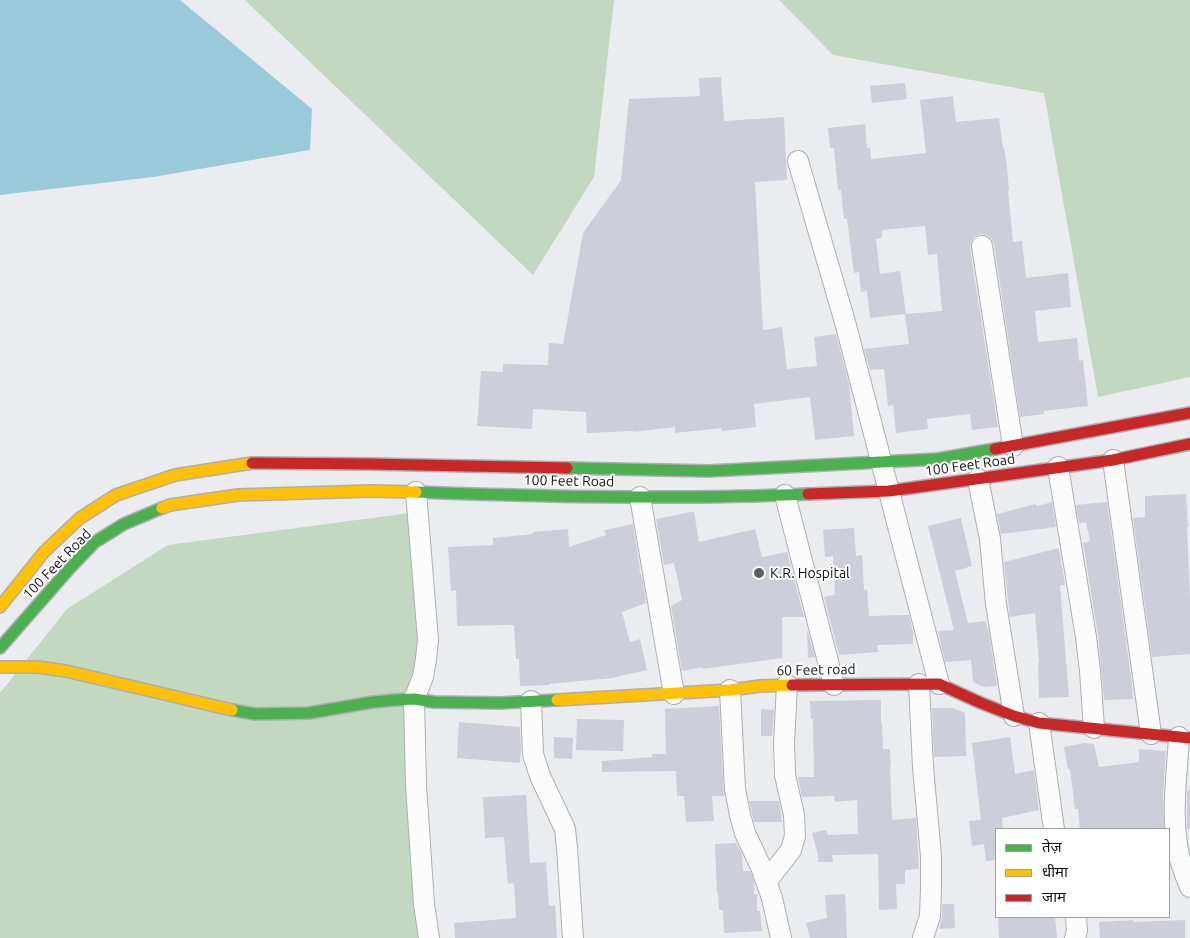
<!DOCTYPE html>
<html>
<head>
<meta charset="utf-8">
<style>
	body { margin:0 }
	#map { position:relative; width:1190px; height:938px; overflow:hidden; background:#ebecef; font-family:Ubuntu,"Noto Sans Devanagari",sans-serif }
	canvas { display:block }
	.legend { position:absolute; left:995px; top:828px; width:175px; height:90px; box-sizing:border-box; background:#fff; border:1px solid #a0a0a1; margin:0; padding:6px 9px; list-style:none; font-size:15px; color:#111113 }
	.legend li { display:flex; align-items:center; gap:10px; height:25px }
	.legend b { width:25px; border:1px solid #a0a0a1 }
</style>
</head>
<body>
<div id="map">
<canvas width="1190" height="938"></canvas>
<ul class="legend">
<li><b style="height:6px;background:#4caf50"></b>तेज़</li>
<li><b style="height:6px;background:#ffc107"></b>धीमा</li>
<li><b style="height:6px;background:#c62828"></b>जाम</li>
</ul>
</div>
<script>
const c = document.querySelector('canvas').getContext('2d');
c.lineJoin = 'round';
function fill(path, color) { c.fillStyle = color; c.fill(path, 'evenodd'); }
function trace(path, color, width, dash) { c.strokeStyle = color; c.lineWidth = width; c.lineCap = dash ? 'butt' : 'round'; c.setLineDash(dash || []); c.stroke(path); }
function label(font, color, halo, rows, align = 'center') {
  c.font = font + ' Ubuntu,sans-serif'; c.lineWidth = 4; c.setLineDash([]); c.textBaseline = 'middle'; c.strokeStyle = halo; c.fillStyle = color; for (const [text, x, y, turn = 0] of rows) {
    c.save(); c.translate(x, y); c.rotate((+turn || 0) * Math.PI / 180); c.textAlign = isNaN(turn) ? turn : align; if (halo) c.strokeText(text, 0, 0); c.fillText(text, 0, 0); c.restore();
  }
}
const forest = new Path2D(`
	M245 0H614L594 177 533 275Z
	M779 0H1190V377L1098 397 1044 93 833 55Z
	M425 511 419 938H0V693L67 609 168 545Z`);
const water = new Path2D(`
	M0 0H180L312 109 310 150 153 177 0 195Z`);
const building = new Path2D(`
	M721 77 724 121 784 117 787 180 755 182 763 330 782 327 787 369 817 366 814 337 836 334 849 384 854 436 815 440 810 397 754 404 756 427 722 431V428L675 433V427L633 432V431L587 433 586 412 533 409 532 429 477 426 481 371 503 372V364L548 365 549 343 563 344 583 233 621 180 629 99 700 96 699 78Z
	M905 83 907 99 872 103 870 86Z
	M953 96 956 122 999 118 1003 148H1004L1007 167 1009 190 1008 191 1013 242 1022 241 1026 278 1068 273 1071 307 1035 311 1038 342 1077 338 1079 361 1083 360 1088 406 1044 411V414L1020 417 994 244 991 238 987 235 981 234 974 237 971 242 970 248 998 427 972 430 970 414 927 419 928 429 896 433 893 405 888 406 884 369 870 370 864 349 909 344 905 314 870 318 867 291 861 292 859 272 854 273 847 219H844L841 190H838L834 148H830L828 128 865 124 867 148 870 147 871 159 926 153 920 100ZM925 226 928 255 937 254 942 311 906 314 900 271 880 274 876 239 882 238V230Z
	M1186 494 1188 527H1187L1190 598V654L1152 657 1133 518 1145 517V496Z
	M1052 502 1056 527 1001 534 997 514 1036 504 1037 506Z
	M1107 502 1132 684 1133 699 1104 700 1098 635 1083 543 1090 541 1086 522 1079 523 1076 505Z
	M691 512H694L699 542 755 529 762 557 787 552 804 617H782V658L703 669V667L682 671 671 606 682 600 674 563 664 565 656 519Z
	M961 518 972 566 955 571 968 623 985 621 989 633 997 686 984 687 973 682 971 660 945 662 938 631 954 630 928 526Z
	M633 524 640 569 639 570 642 576 646 603 622 612 630 642 640 639 647 670 612 678 549 684V685L520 686 519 659H516L514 625 457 626 456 590 451 591 448 547 493 545V538L533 534V532L568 529 569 547 606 535 604 530Z
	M854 528 856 556 862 555 864 590 867 589 869 616 909 615 913 632V644L877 645 878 652 839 655 824 597 835 595V592L833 556 825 557 823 530Z
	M1059 548 1065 585H1060L1069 697 1039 698 1038 662H1039L1035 613 1010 617 1004 562Z
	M807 629 815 657 808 658Z
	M881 700V723H882L883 749H890L891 766H890L892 820 916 818 919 869 905 870V884H896L897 909 879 910 878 854 832 855 833 862H818V855L812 833 826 830 828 835 858 834 857 800 835 802 834 796 802 797 798 777H814L813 719H811L810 701Z
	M719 706 724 796H712L714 821 686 822 684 796H677L676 771 602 772V761L652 757V754H666L665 709Z
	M932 708H953L965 713 966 756 934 757Z
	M761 709 774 710 772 736H761Z
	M577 719 624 720 623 751 576 750Z
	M459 722 520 727 521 748 520 763 457 758Z
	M554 737 573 738 572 759 554 758Z
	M1010 737 1015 774 1034 770 1039 810 1002 818 1003 829H996V860L986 861 984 844 972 846 969 821 981 820 972 743Z
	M1084 743 1094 744 1099 767 1139 762V749L1166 751 1163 793 1164 829H1080L1078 809H1075L1070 769H1068L1064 747Z
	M1190 790V829H1187V791Z
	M526 795 530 863 546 862 549 906 555 905 557 938H455L454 923 516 918 514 883 508 884 504 837 485 838 483 797Z
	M749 801H779L782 822H754Z
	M736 843 742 854 743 871H750L754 881V894H757V911H760L762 931 724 933 723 910H719L718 893H717L715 844Z
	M845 894 847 938H810L806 923 827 918 825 895Z
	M942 904H954L955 928 939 929 942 917Z
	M998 917H1055L1057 938H999Z
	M1134 920V922L1185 920V938H1100L1099 922Z`);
const street = new Path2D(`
	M798 161 845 322 939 684
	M982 246 1013 446
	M1113 460 1151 734
	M1058 467 1086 637 1090 671 1094 728
	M978 479 990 539 996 604 1014 716
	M416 492 428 640 426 659 423 677 414 699 416 785 424 904 429 938
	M785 495 834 685
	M640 497 674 694
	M919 684 923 767 931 856V888L930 916 923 938
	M730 690 735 789 740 815 745 833 761 867 772 898 781 938
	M531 701 533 754 540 776 565 829 567 848 573 938
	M1039 723 1054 829
	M1179 737C1177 774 1171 813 1178 850 1180 863 1185 875 1190 887
	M766 882 791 850 795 836 794 815 785 775 784 743 787 685
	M1075 938 1077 931 1076 917`);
const fast = new Path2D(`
	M567 468 709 471 938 459 995 449
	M416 492C546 497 677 500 808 494
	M0 648 70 568 95 542 124 524 162 508
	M232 710 255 714 309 713 373 702 395 700 414 699 434 702 500 703 557 700`);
const slow = new Path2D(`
	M162 508 170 505 238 495 370 491 416 492
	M0 607 44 552 80 518 116 495 175 475 252 463
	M0 667H38L66 671 232 710
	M557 700 730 690 760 686 792 685`);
const jam = new Path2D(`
	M995 449 1190 413
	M252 463 370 464 567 468
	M808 494 889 491 1113 460 1190 444
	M792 685 939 684 981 703 1014 716 1039 723 1190 738`);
const markers = [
	[759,573,6,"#5d5e60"]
];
const streetNames = [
	["100 Feet Road",970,465,-8],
	["100 Feet Road",569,481,1],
	["100 Feet Road",57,564,-46],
	["60 Feet road",816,670,-1]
];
const poiNames = [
	["K.R. Hospital",770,573]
];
fill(forest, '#c2d8c1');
fill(water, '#9ac9da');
fill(building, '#cccfda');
trace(street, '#adaeb1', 22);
trace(fast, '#adaeb1', 14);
trace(slow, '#adaeb1', 14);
trace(jam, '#adaeb1', 14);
trace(street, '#fcfcfd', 20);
trace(fast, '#4caf50', 11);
trace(slow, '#ffc107', 11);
trace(jam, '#c62828', 11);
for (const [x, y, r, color] of markers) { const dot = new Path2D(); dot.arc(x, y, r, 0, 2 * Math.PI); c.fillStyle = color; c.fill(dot); trace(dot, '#fff', 2); }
label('14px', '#111113', '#fff', streetNames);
label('14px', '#111113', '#fff', poiNames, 'left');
</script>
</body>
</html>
